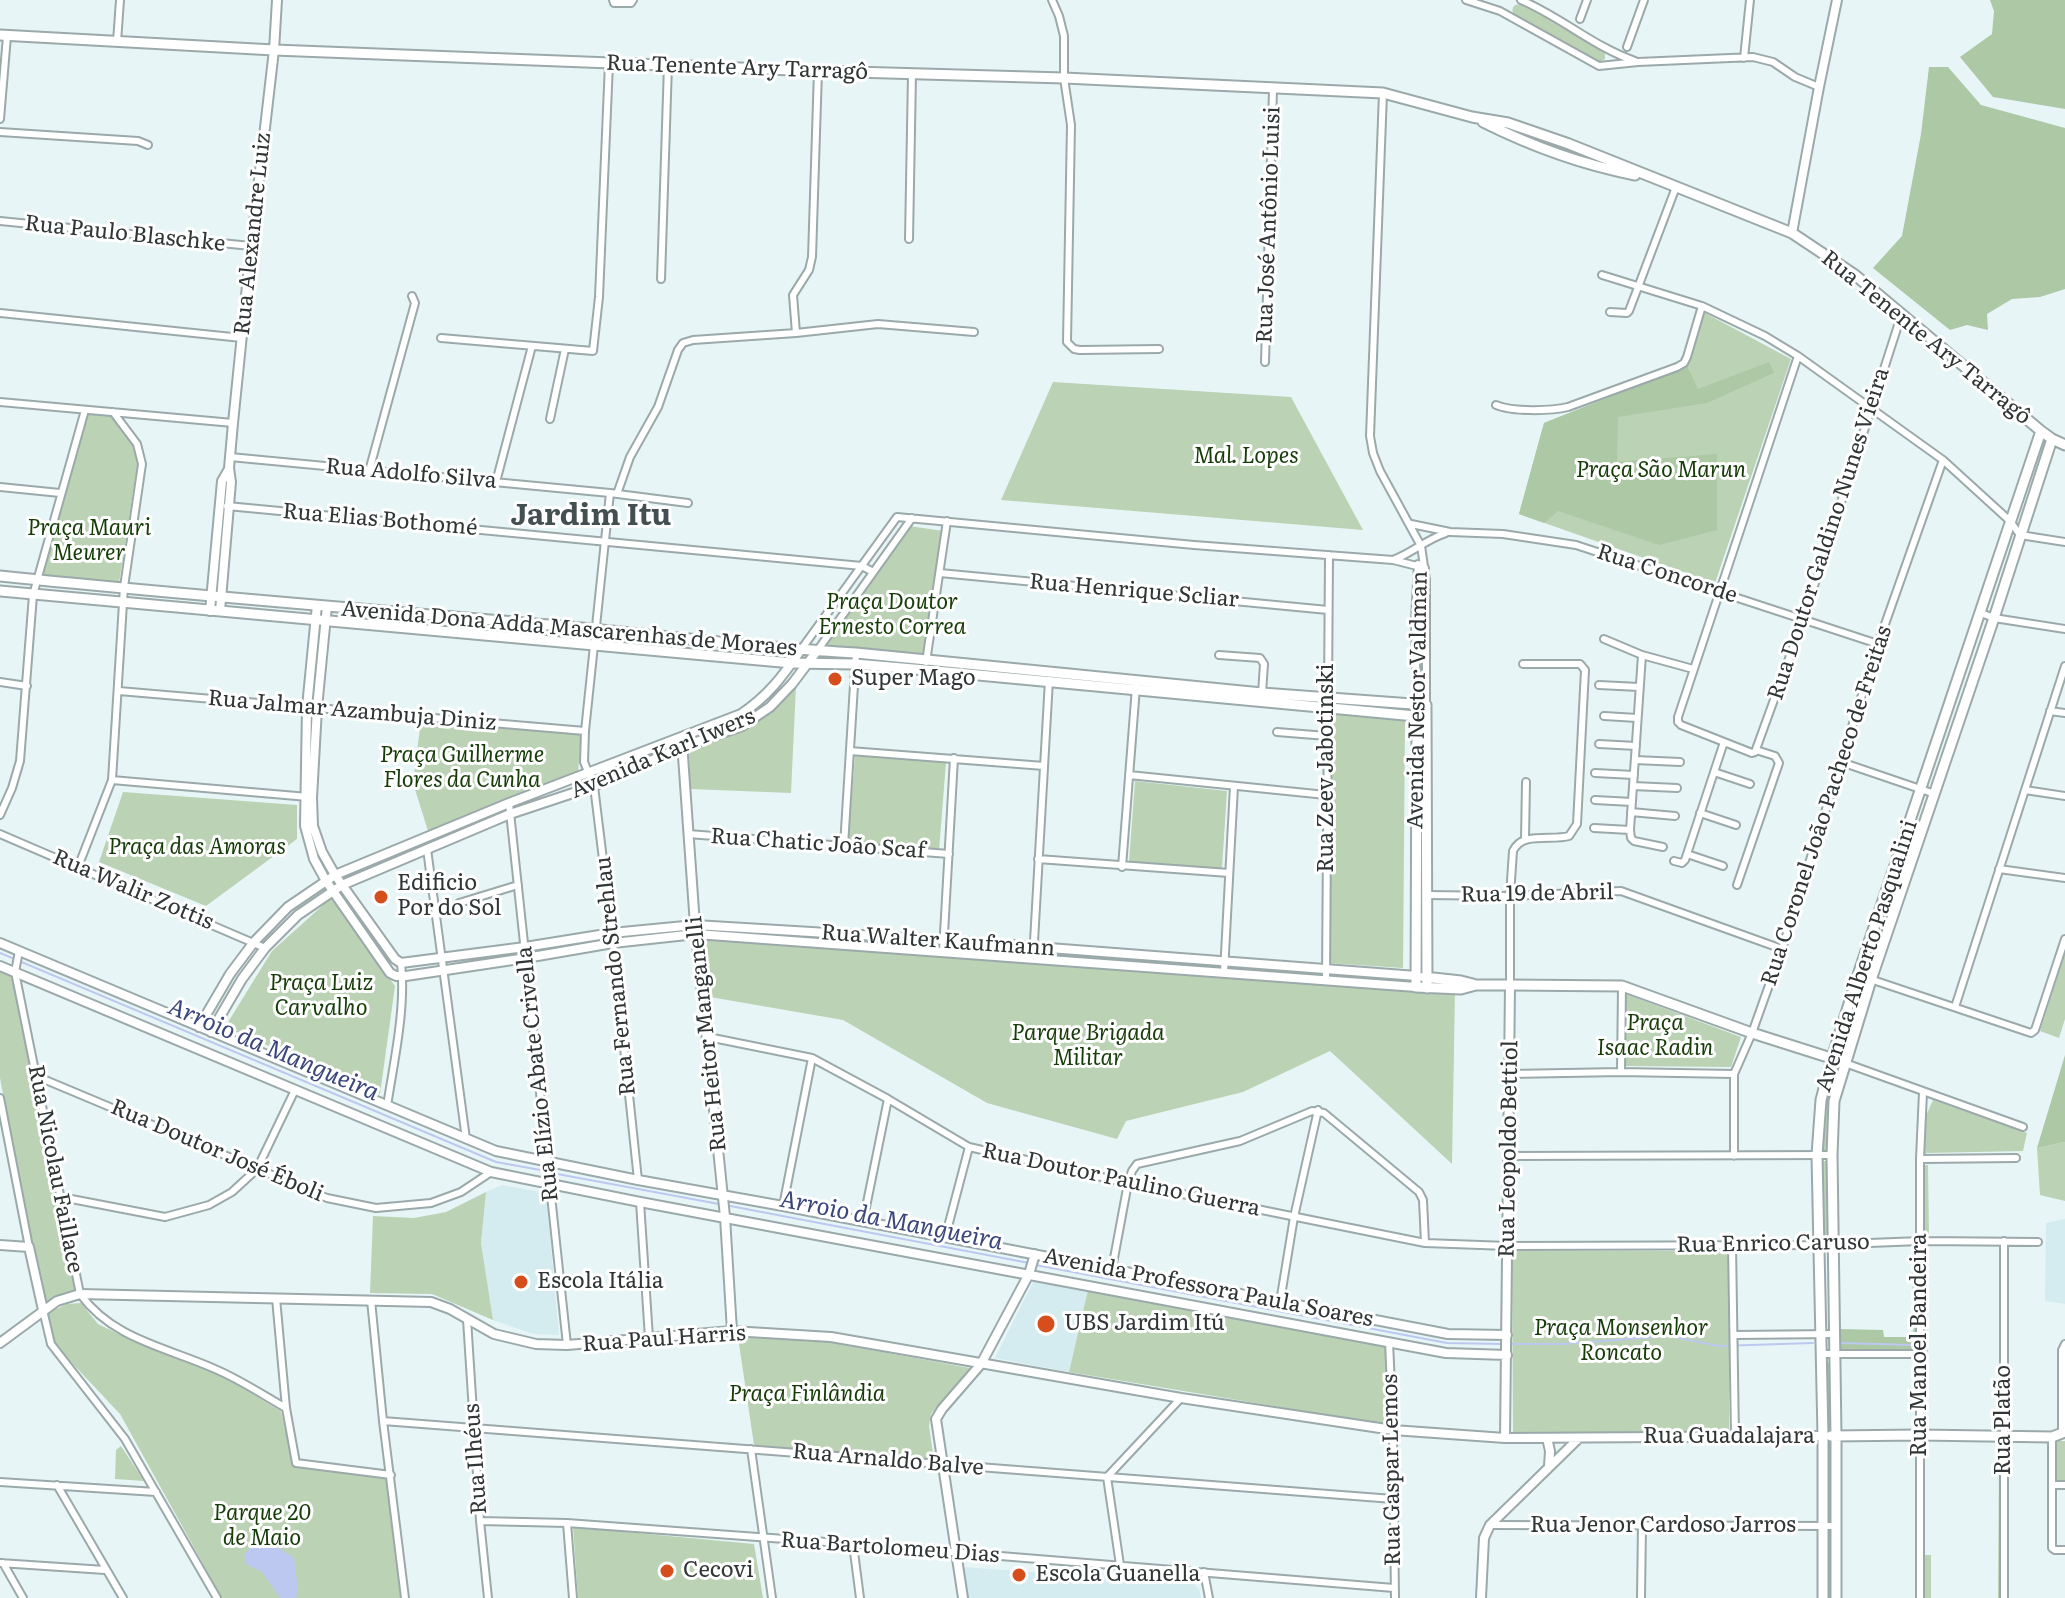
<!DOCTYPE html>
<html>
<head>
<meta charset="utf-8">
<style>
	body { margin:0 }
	canvas { display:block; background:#e7f5f7 }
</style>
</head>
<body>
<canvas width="2065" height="1598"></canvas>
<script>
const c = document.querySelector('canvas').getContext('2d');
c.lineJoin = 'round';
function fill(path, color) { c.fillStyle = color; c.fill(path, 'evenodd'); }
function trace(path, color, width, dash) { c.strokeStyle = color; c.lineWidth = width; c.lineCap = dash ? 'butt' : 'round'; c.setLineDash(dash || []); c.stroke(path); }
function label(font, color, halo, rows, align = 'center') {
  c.font = font + ' Literata,serif'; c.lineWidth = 6; c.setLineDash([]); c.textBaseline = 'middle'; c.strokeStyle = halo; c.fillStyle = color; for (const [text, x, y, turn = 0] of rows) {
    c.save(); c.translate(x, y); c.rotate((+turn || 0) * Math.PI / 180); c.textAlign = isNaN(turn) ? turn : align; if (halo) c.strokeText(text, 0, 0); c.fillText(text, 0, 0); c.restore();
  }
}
const built = new Path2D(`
	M502 1185 546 1193 559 1335 533 1334 493 1320 481 1243 486 1192Z
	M2065 1219V1304L2045 1301 2046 1223Z
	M1034 1280 1088 1290 1069 1372 995 1358Z
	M963 1567 1187 1583 1194 1584 1199 1589 1201 1598H967Z`);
const green = new Path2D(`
	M1520 4 1571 30 1603 50 1605 54V59L1598 63 1516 17C1512 13 1511 9 1515 5Z
	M1705 313 1791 359 1715 583 1519 514 1544 423 1687 366Z
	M1053 382 1291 397 1363 530 1001 500Z
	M89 412 111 413 139 453 119 583 42 575Z
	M909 526 944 531 924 656 824 646Z
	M796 686 791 793 690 789 689 749 744 730 774 710Z
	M1329 714 1405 720 1403 968 1327 963Z
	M421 720 581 733 578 773 428 831 413 783Z
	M855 755 946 762 939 851 848 844Z
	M1135 781 1227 791 1222 868 1129 862Z
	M123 792 297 805V839L206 906 99 862Z
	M332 897 395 986 380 1094 225 1027 272 951Z
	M704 937 1455 991 1452 1164 1330 1051 1243 1092 1126 1121 1117 1139 987 1103 843 1020 710 997Z
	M2065 954V1019L2059 1038 2040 1031Z
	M0 970 12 975 77 1292 60 1294 43 1305 0 1078Z
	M1626 994 1741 1037 1731 1067 1625 1066Z
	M1832 1067 1839 1070 1829 1154 1820 1153 1823 1104Z
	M1933 1100 2027 1133 2023 1151 1926 1153 1925 1157H1921L1925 1118Z
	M2065 1142V1201L2040 1195 2037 1148Z
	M1819 1161H1829L1830 1243H1822Z
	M1923 1165H1928L1929 1237 1923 1238Z
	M486 1192 481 1243 493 1320 432 1294 370 1293 373 1216 414 1218 446 1212Z
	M1512 1251H1729V1433H1513Z
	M1924 1254H1927L1928 1365 1925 1366Z
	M1912 1255H1916V1336L1913 1337Z
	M1088 1290 1385 1344 1388 1425 1069 1372Z
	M81 1303 98 1324 135 1342 221 1375 281 1411 294 1466 388 1478 402 1598H222L120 1414 55 1345 48 1313 67 1304Z
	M738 1337 828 1342 970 1368 931 1414 929 1426 934 1460 754 1445Z
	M2054 1441H2065V1480H2055Z
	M121 1446 144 1481 115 1479 116 1450Z
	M1826 1452H1834V1521H1826Z
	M1999 1455H2001L2000 1598H1998Z
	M573 1527 754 1544 763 1598H578Z
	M1826 1533H1833V1598H1825Z
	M1925 1555H1931V1598H1925Z`);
const forest = new Path2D(`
	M1990 0H2065V109L1993 97 1960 57 1992 34 1994 11Z
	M1929 67H1948L1981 105 2065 128V289L2040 297 2012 299 1987 314 1988 330 1967 325 1950 330 1873 268 1902 236 1921 134Z
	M1769 362 1774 373 1707 403 1618 417 1617 462 1717 454V530L1659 545 1558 511 1544 523 1519 514 1544 423 1687 366 1698 389Z
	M2065 1055V1142L2037 1148Z
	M1839 1329 1883 1330 1884 1337H1913V1357L1839 1356Z
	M1827 1363H1832L1833 1428H1827Z`);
const water = new Path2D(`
	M251 1547 279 1548 294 1558 298 1590 296 1598H280L262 1572 246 1564 244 1555Z`);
const stream = new Path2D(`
	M0 953 496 1162 546 1171
	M552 1173 719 1204
	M725 1205 1029 1263
	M1036 1265 1447 1343 1502 1344
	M1841 1343 1913 1345
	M1508 1344H1562L1669 1336 1719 1346 1813 1343`);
const minor = new Path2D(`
	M613 0 614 3H631L633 0
	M1052 0 1059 16 1064 36V78L1071 125 1067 342 1074 349 1080 350 1159 349
	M1466 0 1500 11 1599 66 1638 62 1753 57 1773 62 1795 77 1819 87
	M1521 0C1561 17 1594 47 1635 61
	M1580 19 1587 0
	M117 42 120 0
	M1627 47 1644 0
	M1744 58 1750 0
	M1383 93 1370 436 1373 453 1380 471 1421 546 1426 580V705
	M0 119 7 36
	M0 132 138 141 148 145
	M0 221 251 246
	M909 239 912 74
	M1602 275 1702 306 1765 336 1798 356 1943 460 2010 521 2020 535 2065 542
	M661 279 668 65
	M1610 312 1627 313 1629 311 1676 187
	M0 313 242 338
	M796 333 793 295 809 270 812 257 818 71
	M441 338 593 351 599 297 609 63
	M1798 356 1678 717V722L1681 725 1752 753 1755 752 1803 620 1902 313
	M1265 362 1273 89
	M0 402 233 423
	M1496 405C1512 412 1551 411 1568 407L1677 367 1684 363 1687 357 1702 306
	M550 419 565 349
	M230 457 610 493 688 503
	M369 471 415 303 412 296
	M496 482 532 346
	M0 487 60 493
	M610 493 585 731 584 762 594 786 612 933 638 1180
	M617 494 630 457 658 407 678 350 683 343 693 340 796 333 878 324 974 332
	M227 506 862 566 873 572
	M1411 524 1450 532 1503 534 1576 545 1878 644
	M1393 560C1412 553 1427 539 1446 533
	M940 573 1328 610
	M1981 613 1994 618 2065 629
	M1604 639 1642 655 1693 669
	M800 651 897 517 1194 545 1393 560 1425 568
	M817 651 912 518
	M1219 655 1260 658 1264 664 1262 693
	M1642 655 1630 830 1631 838 1634 841 1663 847
	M926 662 947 521
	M0 682 27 686
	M1599 685 1639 687
	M119 691 585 731
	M1417 704 1415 620 1418 564
	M2050 711 2065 713
	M1604 716 1637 718
	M1277 732 1327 736
	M1599 744 1636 746
	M850 751 1044 766
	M1635 760 1680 762
	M1841 762 1932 793
	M1714 772 1750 784
	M1595 773 1634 775
	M1129 775 1326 795
	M112 780 308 797
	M1633 786 1677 788
	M2025 790 2065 796
	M1595 800 1632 802
	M509 803 567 1345
	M1631 812 1675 816
	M1700 813 1736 825
	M0 815 12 788 20 761 33 595 85 410
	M1594 828 1630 830
	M0 834 265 948
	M688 834 949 854
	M1525 839 1526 782
	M844 846 856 653
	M427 849 466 1139
	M1687 854 1723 866
	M1038 859 1229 873
	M1674 861 1682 863 1685 860 1724 742
	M78 867 112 780 124 587 142 464 137 444 113 412
	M1122 867 1136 687
	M1999 869 2065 878
	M1737 885 1779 763 1775 756 1756 750
	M1426 895 1510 896 1621 891 1782 949
	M459 903 518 885
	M19 951 15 972 80 1294C114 1340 166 1347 215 1369 239 1379 263 1395 286 1408
	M943 951 954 758
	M1033 959 1049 680
	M1224 972 1234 786
	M1858 975 2031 1033 2035 1030 2065 939
	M1326 980 1329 555
	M1510 985V896L1513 851C1522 831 1551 841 1569 836L1577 824 1585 670 1580 664H1523
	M1955 1007 2065 666
	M708 1037 812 1058 888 1099 969 1147 1128 1183 1425 1243 1508 1246 1818 1245 1921 1241 2038 1242
	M1845 1063 2023 1127
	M1621 1072 1622 986
	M1510 1074 1621 1072 1734 1074
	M36 1076 327 1198 376 1208 431 1203 461 1192 491 1172
	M0 1098 29 1247
	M387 1106C394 1061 406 1008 401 963
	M1508 1156 1832 1155
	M1734 1156V1074L1752 1033 1782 949 1878 644 1943 460
	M1920 1159 2016 1158
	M61 1197 165 1217 209 1205 232 1192 257 1169 295 1090
	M640 1202 649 1338
	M783 1206 812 1058
	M863 1222 888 1099
	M945 1238 969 1147
	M2004 1241V1598
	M1732 1244 1735 1437
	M1112 1269 1128 1183 1132 1171 1137 1164 1240 1141 1312 1111 1324 1113 1419 1192 1423 1200 1425 1243
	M276 1298 286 1408 296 1463 391 1475
	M371 1300 383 1421 405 1598
	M1280 1302 1294 1217 1318 1110
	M43 1310 51 1344 125 1439 217 1598
	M467 1319 480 1521 488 1598
	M1734 1335 1834 1334
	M1389 1342 1393 1430 1395 1598
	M1820 1354H1919
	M383 1421 1393 1499
	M2062 1433V1350L2065 1344
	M2052 1437V1548L2055 1550H2065
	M751 1449 772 1598
	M0 1482 156 1492
	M57 1485 123 1598
	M2052 1485H2065
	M480 1521 567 1523 853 1544 1394 1588
	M567 1523 573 1598
	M1490 1525 1836 1526
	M853 1544 860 1598
	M0 1563 105 1570
	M3 1563 23 1598
	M1120 1565 1107 1477 1181 1398
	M1204 1572 1209 1598
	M1641 1598 1642 1525
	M1920 1598V1159L1923 1092`);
const tertiary = new Path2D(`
	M1792 233 1819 87 1837 0
	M317 605 307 707 305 826 314 859 326 881 390 973 396 976H406L526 958 613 943 696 934 1416 987
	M327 606 317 708 312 798 313 826 322 852 335 875 395 959 401 963 525 947 612 933 695 925 944 940 1417 976
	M210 611 222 481 229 469
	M220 611 231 482 229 468 233 423 249 266 274 50 277 0
	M682 742 695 925 725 1217 732 1331
	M0 943 496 1151 638 1180 783 1206 1448 1334 1507 1335
	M0 966 491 1172 640 1202 1446 1353 1507 1355
	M199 1027 230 974 254 942 288 907 335 875 509 803 741 714C767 697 783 676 800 651
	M211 1032 242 979 265 948 298 915 342 885 510 814 594 786 682 747 742 726 770 707 792 684 817 651
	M0 1245 29 1247 43 1310
	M0 1343 57 1301 80 1294 431 1302 450 1309 494 1334 536 1344 567 1345 732 1331 831 1337 1181 1398 1393 1430 1505 1438 1823 1436
	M1505 1438 1510 985
	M1547 1438 1550 1451 1549 1466
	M963 1598 936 1419 942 1409 981 1364 1029 1274 1035 1254
	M1481 1598 1484 1538 1490 1525 1578 1439`);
const secondary = new Path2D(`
	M0 35 274 50 818 71 1064 78 1383 93 1472 117 1508 123 1569 144 1792 233 1855 275 2041 431 2052 439 2065 445
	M1483 122C1529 145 1584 165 1635 175
	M0 576C183 595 366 609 549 625 651 634 753 648 856 653L1262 693 1426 705 1427 988
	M0 591 792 663 855 664 925 670 1426 717
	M1417 712 1416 987 1461 989 1476 985H1510L1622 986 1752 1033 1834 1059
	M1424 977 1461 981 1473 984
	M1831 1436 1920 1435 2052 1437 2065 1432
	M1823 1598V1436L1817 1155 1821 1100 1832 1058 1858 975 2041 431
	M1836 1598V1436L1832 1155 1834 1101 1871 980 1994 618 2052 439`);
const markers = [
	[835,679,8,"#d54e1b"],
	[381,897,8,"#d54e1b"],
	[521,1282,8,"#d54e1b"],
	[1046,1324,10,"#d54e1b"],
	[667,1571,8,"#d54e1b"],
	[1019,1575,8,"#d54e1b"]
];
const streetNames = [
	["Rua Tenente Ary Tarragô",737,68,2],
	["Rua José Antônio Luisi",1269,225,-88],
	["Rua Paulo Blaschke",125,234,6],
	["Rua Alexandre Luiz",253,234,-84],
	["Rua Tenente Ary Tarragô",1926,338,39],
	["Rua Adolfo Silva",411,474,5],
	["Rua Elias Bothomé",380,520,5],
	["Rua Doutor Galdino Nunes Vieira",1829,534,-72],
	["Rua Concorde",1667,574,18],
	["Rua Henrique Scliar",1134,591,5],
	["Avenida Dona Adda Mascarenhas de Moraes",569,629,5],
	["Avenida Nestor Valdman",1418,700,-89],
	["Rua Jalmar Azambuja Diniz",352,711,5],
	["Avenida Karl Iwers",663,754,-23],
	["Rua Zeev Jabotinski",1327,768,-90],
	["Rua Coronel João Pacheco de Freitas",1827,806,-72],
	["Rua Chatic João Scaf",818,844,4],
	["Rua Walir Zottis",133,890,23],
	["Rua 19 de Abril",1537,894,-1],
	["Rua Walter Kaufmann",938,941,4],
	["Avenida Alberto Pasqualini",1867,956,-72],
	["Rua Fernando Strehlau",616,976,-96],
	["Rua Heitor Manganelli",707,1034,-96],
	["Rua Elízio Abate Crivella",538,1074,-96],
	["Rua Leopoldo Bettiol",1509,1149,-89],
	["Rua Doutor José Éboli",217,1151,23],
	["Rua Nicolau Faillace",55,1169,79],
	["Rua Doutor Paulino Guerra",1121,1180,12],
	["Rua Enrico Caruso",1773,1244,-1],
	["Avenida Professora Paula Soares",1208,1288,11],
	["Rua Paul Harris",664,1339,-4],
	["Rua Manoel Bandeira",1920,1345,-90],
	["Rua Platão",2004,1420,-90],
	["Rua Guadalajara",1729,1437],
	["Rua Ilhéus",476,1459,-94],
	["Rua Arnaldo Balve",888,1460,5],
	["Rua Gaspar Lemos",1392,1470,-91],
	["Rua Jenor Cardoso Jarros",1663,1526],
	["Rua Bartolomeu Dias",890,1548,4]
];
const parkNames = [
	["Mal. Lopes",1246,457],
	["Praça São Marun",1661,471],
	["Praça Mauri",89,529],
	["Meurer",89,554],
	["Praça Doutor",892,603],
	["Ernesto Correa",892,628],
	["Praça Guilherme",462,756],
	["Flores da Cunha",462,781],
	["Praça das Amoras",197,848],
	["Praça Luiz",321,984],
	["Carvalho",321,1009],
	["Praça",1655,1024],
	["Isaac Radin",1655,1049],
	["Parque Brigada",1088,1034],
	["Militar",1088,1059],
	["Praça Monsenhor",1621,1329],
	["Roncato",1621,1354],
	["Praça Finlândia",807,1395],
	["Parque 20",262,1514],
	["de Maio",262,1539]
];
const poiNames = [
	["Super Mago",851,679],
	["Edificio",397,884],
	["Por do Sol",397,909],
	["Escola Itália",537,1282],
	["UBS Jardim Itú",1064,1324],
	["Cecovi",683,1571],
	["Escola Guanella",1035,1575]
];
const waterNames = [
	["Arroio da Mangueira",273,1050,23],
	["Arroio da Mangueira",891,1221,11]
];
const districtNames = [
	["Jardim Itu",591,516]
];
fill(built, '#d4ecef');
fill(green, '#bbd3b4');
fill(forest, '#acc8a4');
fill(water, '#bcc8f0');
trace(stream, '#bcc8f0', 2);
trace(minor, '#9ba9aa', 10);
trace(tertiary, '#9ba9aa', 12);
trace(secondary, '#9ba9aa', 13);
trace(minor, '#fff', 6);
trace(tertiary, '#fff', 8);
trace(secondary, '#fff', 9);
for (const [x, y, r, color] of markers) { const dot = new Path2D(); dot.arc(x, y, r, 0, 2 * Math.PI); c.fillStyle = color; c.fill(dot); trace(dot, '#fff', 3); }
label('22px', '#303636', '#fff', streetNames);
label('italic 22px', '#163c08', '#fff', parkNames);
label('22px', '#303636', '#fff', poiNames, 'left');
label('italic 24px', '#3b477b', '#fff', waterNames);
label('bold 30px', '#434f50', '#fff', districtNames);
</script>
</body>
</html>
